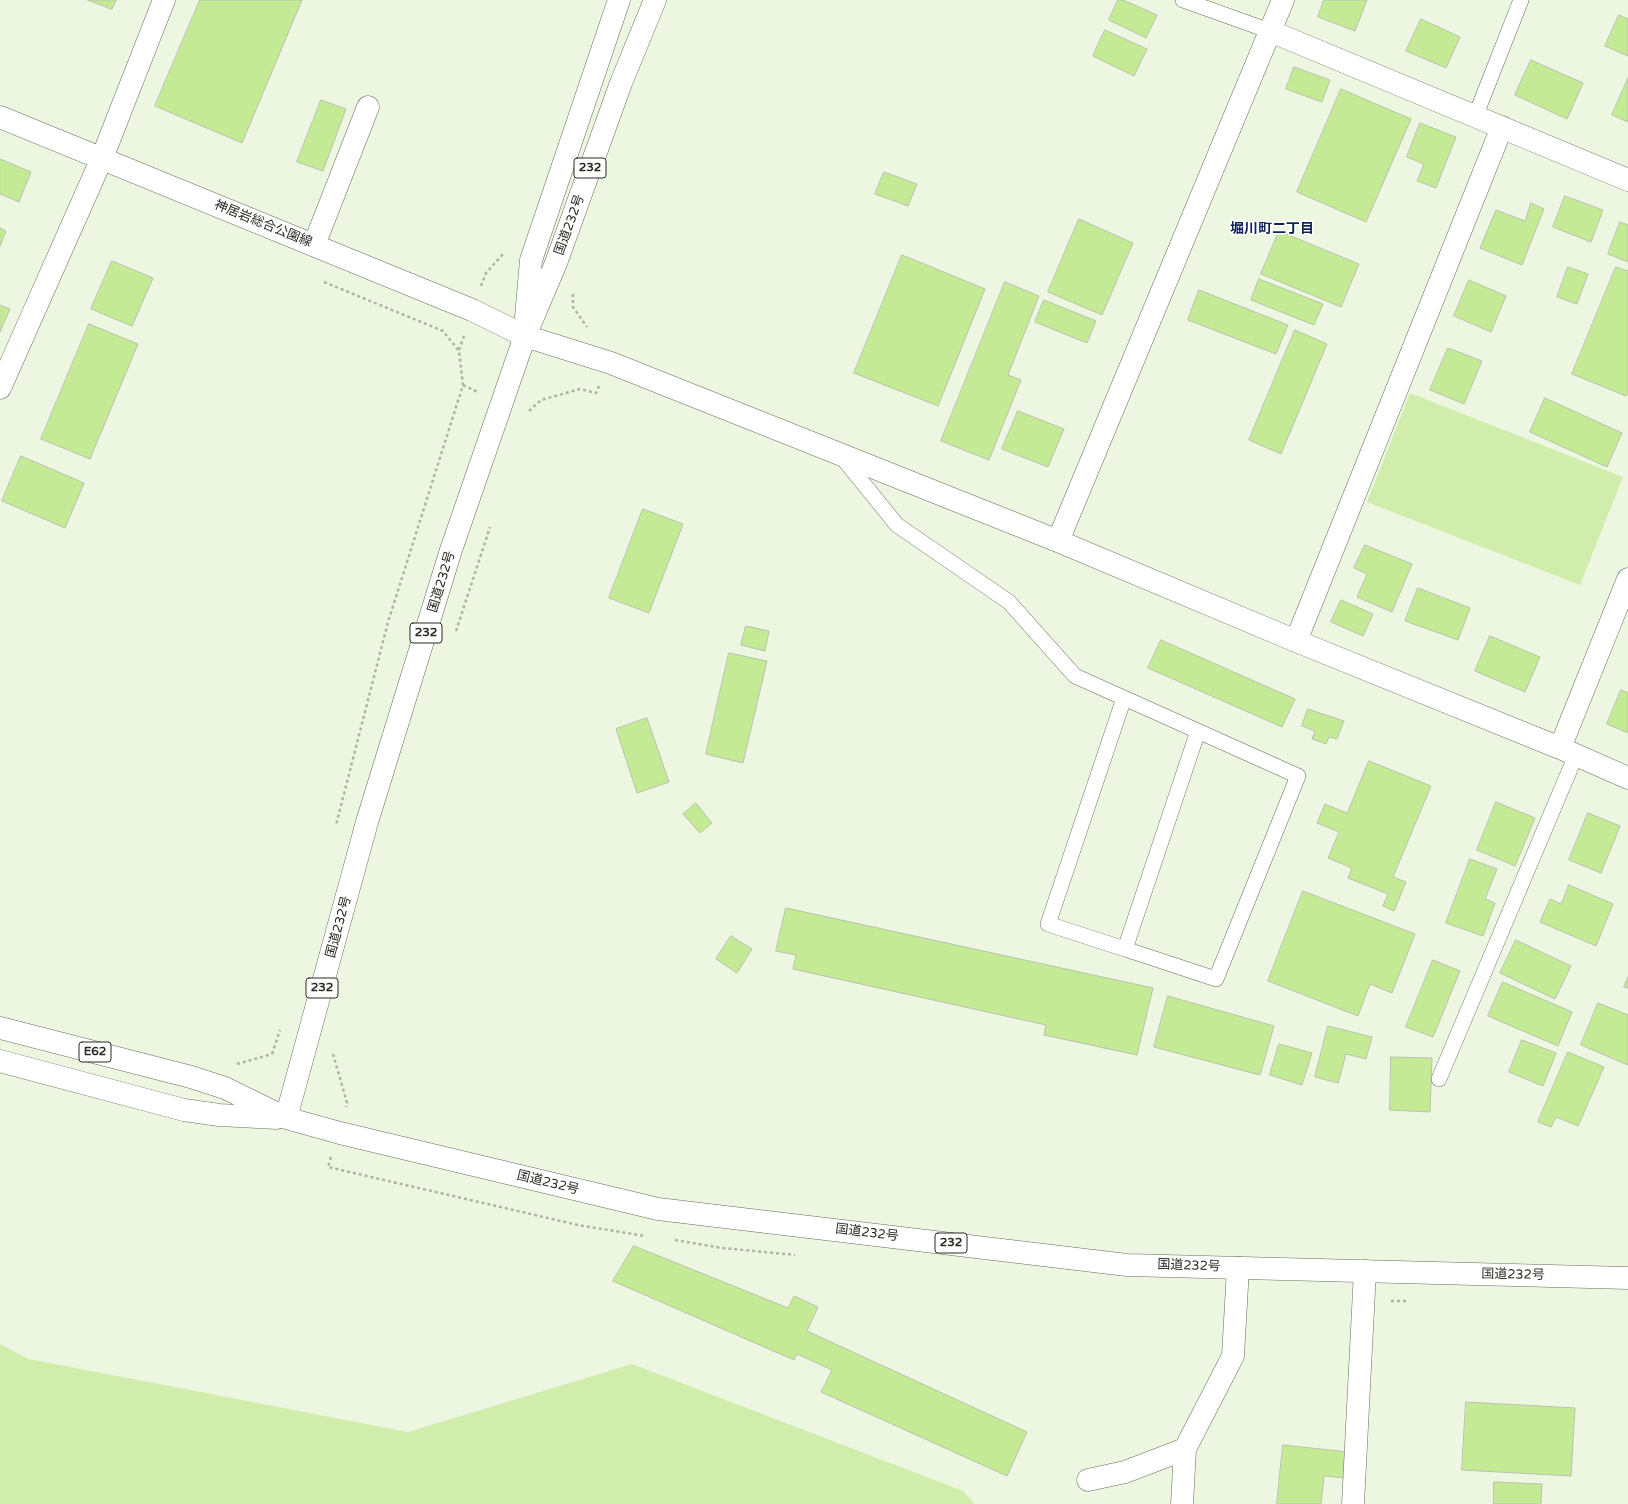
<!DOCTYPE html>
<html>
<head>
<meta charset="utf-8">
<style>
	body { margin:0 }
	canvas { display:block; background:#ecf6e0 }
</style>
</head>
<body>
<canvas width="1628" height="1504"></canvas>
<script>
const c = document.querySelector('canvas').getContext('2d');
c.lineJoin = 'round';
function fill(path, color) { c.fillStyle = color; c.fill(path, 'evenodd'); }
function trace(path, color, width, dash) { c.strokeStyle = color; c.lineWidth = width; c.lineCap = dash ? 'butt' : 'round'; c.setLineDash(dash || []); c.stroke(path); }
function label(font, color, halo, rows, align = 'center') {
  c.font = font + ' "Varela Round","Noto Sans JP",sans-serif'; c.lineWidth = 3; c.setLineDash([]); c.textBaseline = 'middle'; c.strokeStyle = halo; c.fillStyle = color; for (const [text, x, y, turn = 0] of rows) {
    c.save(); c.translate(x, y); c.rotate((+turn || 0) * Math.PI / 180); c.textAlign = isNaN(turn) ? turn : align; if (halo) c.strokeText(text, 0, 0); c.fillText(text, 0, 0); c.restore();
  }
}
const green = new Path2D(`
	M1410 393 1623 477 1580 585 1367 502Z
	M0 1344 29 1359 408 1432 632 1364 963 1491 975 1504H0Z`);
const building = new Path2D(`
	M88 0H116L112 9Z
	M200 0H302L242 143 155 106Z
	M1118 0H1123L1157 15 1146 38 1109 20Z
	M1324 0H1367L1355 31 1318 17Z
	M1619 15 1628 19V56L1605 46Z
	M1421 19 1460 37 1446 68 1406 51Z
	M1105 30 1147 49 1134 76 1093 56Z
	M1531 60 1583 83 1567 119 1515 95Z
	M1294 67 1330 80 1322 102 1286 89Z
	M1628 78V122L1612 115Z
	M1341 89 1411 119 1366 222 1297 192Z
	M321 100 346 109 323 171 297 162Z
	M1420 123 1456 137 1436 188 1417 181 1424 164 1407 157Z
	M0 159 31 172 19 202 0 194Z
	M884 172 917 184 908 206 875 194Z
	M1565 196 1603 210 1591 242 1553 227Z
	M1531 203 1544 209 1522 265 1480 248 1496 210 1525 221Z
	M1079 219 1133 243 1102 315 1048 292Z
	M1620 222 1628 225V262L1608 254Z
	M0 228 6 231 0 246Z
	M1279 231 1359 264 1341 307 1261 274Z
	M902 255 985 289 938 406 854 373Z
	M112 261 153 278 132 326 91 309Z
	M1568 267 1588 274 1577 304 1557 297Z
	M1616 267 1628 271V393L1626 396 1572 374Z
	M1259 279 1323 304 1314 325 1251 300Z
	M1469 280 1506 296 1491 332 1454 316Z
	M1005 282 1039 296 1008 375 1021 380 989 460 941 441Z
	M1199 290 1288 325 1276 354 1188 320Z
	M1044 300 1096 321 1087 343 1035 322Z
	M0 305 10 309 0 332Z
	M89 324 138 344 90 459 41 439Z
	M1295 330 1327 344 1281 454 1249 440Z
	M1448 348 1482 361 1464 404 1430 390Z
	M1545 398 1622 433 1607 467 1530 432Z
	M1018 411 1064 429 1048 467 1002 449Z
	M21 456 84 483 65 528 2 501Z
	M643 509 683 524 649 613 609 598Z
	M1365 545 1412 564 1392 612 1357 597 1367 574 1354 568Z
	M1418 588 1470 608 1458 640 1405 621Z
	M1341 600 1373 614 1363 636 1331 622Z
	M746 626 769 631 765 651 741 645Z
	M1490 636 1540 657 1525 692 1475 671Z
	M1161 640 1295 699 1282 727 1148 668Z
	M729 653 767 661 743 763 706 754Z
	M1621 690 1628 693V733L1607 724Z
	M1308 709 1344 721 1337 739 1329 737 1326 744 1312 739 1315 731 1302 726Z
	M647 718 669 782 637 793 616 729Z
	M1369 761 1431 786 1393 877 1406 882 1394 911 1383 906 1388 894 1348 878 1352 868 1328 858 1339 832 1317 823 1325 804 1347 813Z
	M1496 802 1535 818 1515 866 1477 850Z
	M696 803 712 823 700 833 683 814Z
	M1588 813 1620 826 1601 873 1569 860Z
	M1470 859 1497 869 1485 899 1495 903 1483 936 1446 923Z
	M1569 885 1613 904 1596 946 1540 922 1550 899 1561 904Z
	M1303 891 1415 934 1392 993 1370 984 1358 1016 1268 981Z
	M786 908 1153 988 1137 1055 1044 1035 1046 1025 793 969 796 955 776 951Z
	M731 936 752 949 737 973 716 959Z
	M1516 940 1571 966 1555 999 1500 973Z
	M1433 960 1460 971 1433 1037 1406 1027Z
	M1628 977V988L1624 987Z
	M1503 982 1572 1012 1558 1046 1488 1016Z
	M1168 996 1274 1026 1260 1075 1154 1047Z
	M1598 1003 1628 1015V1065L1581 1045Z
	M1328 1026 1372 1037 1366 1059 1346 1054 1338 1083 1315 1077Z
	M1522 1040 1556 1053 1543 1086 1509 1072Z
	M1279 1044 1312 1053 1302 1085 1270 1075Z
	M1568 1052 1604 1067 1578 1126 1556 1117 1551 1127 1538 1122Z
	M1391 1057 1432 1058 1430 1112 1390 1110Z
	M634 1246 788 1308 794 1296 818 1307 807 1331 1027 1432 1007 1476 821 1392 832 1370 797 1354 794 1360 613 1281Z
	M1466 1402 1575 1408 1571 1476 1462 1470Z
	M1283 1445 1349 1452 1346 1478 1324 1476 1321 1504H1277Z
	M1494 1482 1542 1484 1541 1504H1494Z`);
const path = new Path2D(`
	M324 282 443 331 459 351 463 385 388 622 336 825
	M481 286 486 273 504 253
	M573 294V307L587 327
	M459 350 464 336
	M463 385 478 392
	M529 411 541 400 580 389 596 393 599 386
	M456 631 490 527
	M272 1054 280 1030
	M333 1054 347 1103 346 1107
	M237 1064 272 1054
	M331 1157 328 1167 578 1225 645 1236
	M675 1240 723 1248 795 1255
	M1391 1301H1406`);
const lane = new Path2D(`
	M1183 0 1270 31
	M1475 117 1521 0
	M841 456 897 525 1009 602 1075 676 1298 776 1216 979 1125 949 1198 731
	M1124 698 1048 924 1125 949
	M1439 1079 1576 755`);
const street = new Path2D(`
	M1270 31 1628 180
	M314 245 368 107
	M525 336 611 363 1058 541 1296 641 1560 748 1628 778
	M0 388 102 158 164 0
	M1058 541 1283 0
	M1296 641 1502 127
	M1560 748 1628 579
	M1088 1480 1125 1472 1185 1449
	M1182 1504 1185 1449 1233 1356 1238 1268
	M1353 1504 1365 1271`);
const secondary = new Path2D(`
	M0 117 472 310 525 336`);
const highway = new Path2D(`
	M526 317 531 260 619 0
	M0 1028 191 1077 225 1088 286 1118 340 1133 658 1209 1127 1265 1628 1278
	M0 1061 184 1110 219 1115 277 1118
	M286 1118 367 822 451 550 525 336 556 263 621 83 655 0`);
const shields = [
	[590,168,32],
	[426,633,32],
	[322,988,32],
	[95,1052,32],
	[951,1243,32]
];
const shieldNames = [
	["232",590,168],
	["232",426,633],
	["232",322,988],
	["E62",95,1052],
	["232",951,1243]
];
const streetNames = [
	["神居岩総合公園線",263,224,22],
	["国道232号",570,225,-70],
	["国道232号",442,582,-73],
	["国道232号",339,927,-75],
	["国道232号",548,1183,14],
	["国道232号",867,1233,7],
	["国道232号",1189,1266,2],
	["国道232号",1513,1275,1]
];
const neighbourhoodNames = [
	["堀川町二丁目",1272,229]
];
fill(green, '#d0edac');
fill(building, '#c5ea95');
trace(building, '#b8c2ad', 1);
trace(lane, '#656e5b', 16);
trace(street, '#656e5b', 23);
trace(secondary, '#656e5b', 23);
trace(highway, '#656e5b', 23);
trace(path, '#acb5a3', 2.5, [3, 3]);
trace(lane, '#fff', 15);
trace(street, '#fff', 22);
trace(secondary, '#fff', 22);
trace(highway, '#fff', 22);
for (const [x, y, w] of shields) { const box = new Path2D(); box.roundRect(x - w / 2, y - 10, w, 20, 3); c.fillStyle = '#fff'; c.fill(box); trace(box, '#272b23', 1); }
label('bold 12px', '#272b23', null, shieldNames);
label('13px', '#272b23', '#fff', streetNames);
label('bold 14px', '#10245a', '#fff', neighbourhoodNames);
</script>
</body>
</html>
